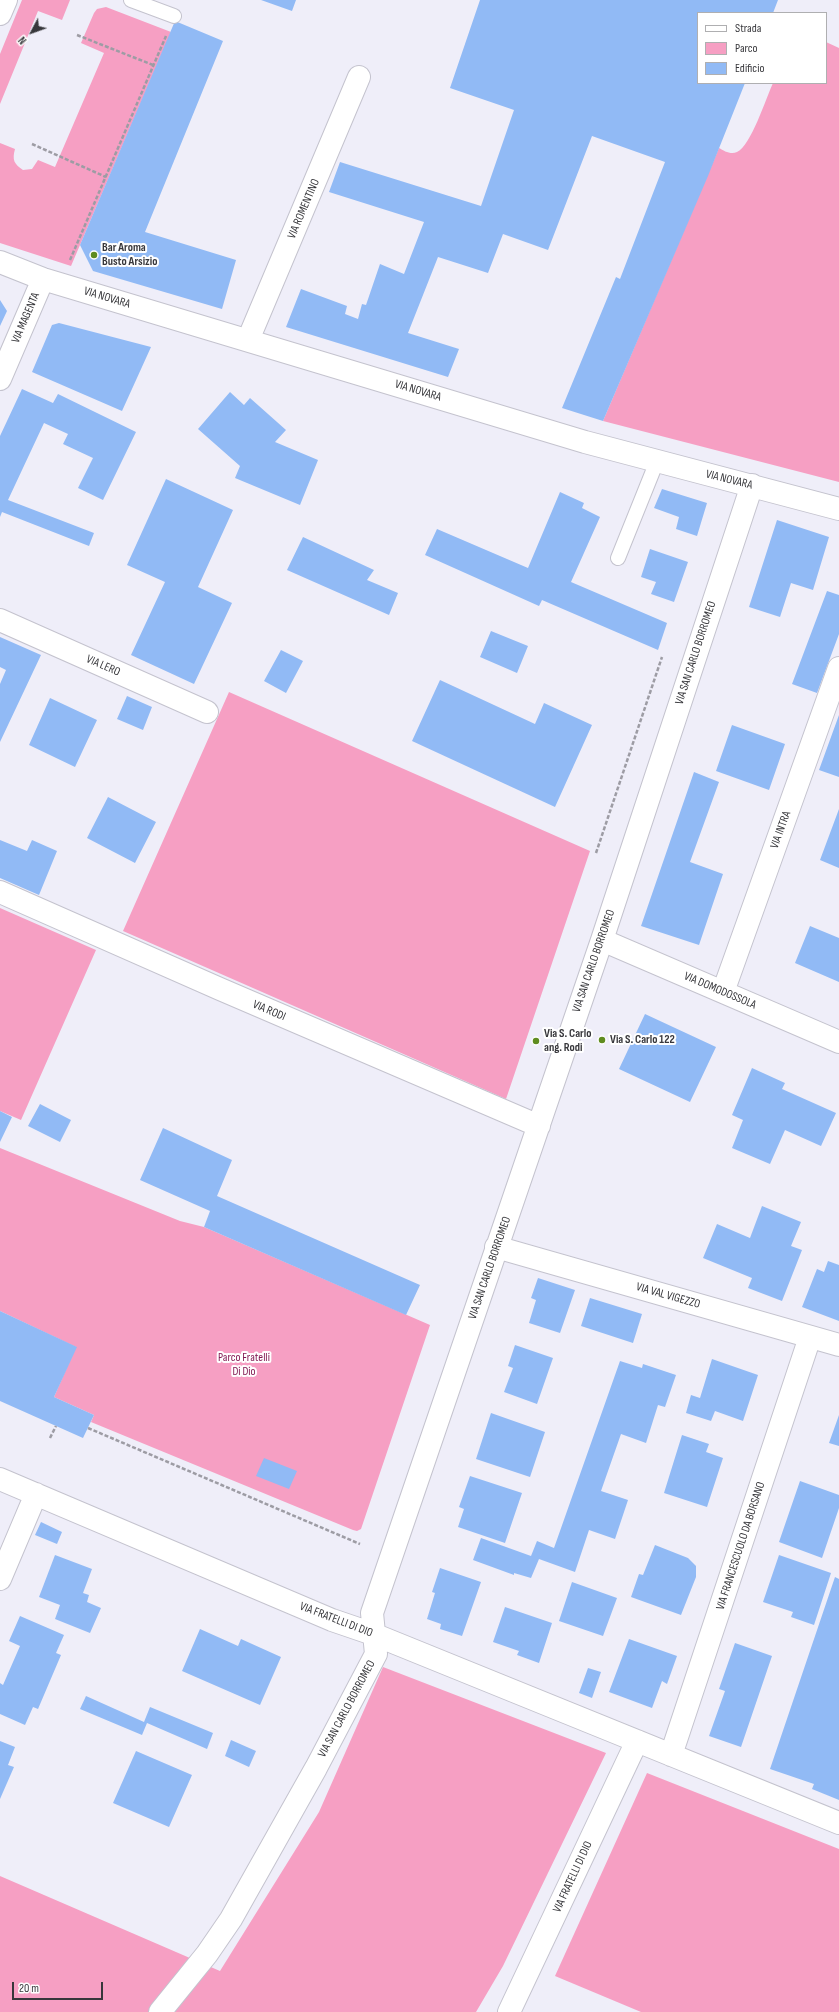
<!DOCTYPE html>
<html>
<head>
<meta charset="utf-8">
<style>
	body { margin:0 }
	#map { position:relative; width:839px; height:2012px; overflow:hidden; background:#efeef9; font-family:"Sofia Sans Condensed",sans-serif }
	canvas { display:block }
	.legend { position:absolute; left:697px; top:12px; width:130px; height:72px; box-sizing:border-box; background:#fff; border:1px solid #afafb1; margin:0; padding:5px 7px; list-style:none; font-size:12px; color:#37373b }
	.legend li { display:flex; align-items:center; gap:8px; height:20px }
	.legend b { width:20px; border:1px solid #afafb1 }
	.north { position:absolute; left:12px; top:12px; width:40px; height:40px; -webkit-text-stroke:3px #fff; paint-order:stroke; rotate:229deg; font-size:11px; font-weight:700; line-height:16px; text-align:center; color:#37373b }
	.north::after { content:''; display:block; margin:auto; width:14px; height:18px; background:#37373b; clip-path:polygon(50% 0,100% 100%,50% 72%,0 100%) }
	.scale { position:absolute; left:12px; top:1982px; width:91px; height:18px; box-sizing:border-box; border:2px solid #37373b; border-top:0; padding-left:5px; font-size:12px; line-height:14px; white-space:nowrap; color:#37373b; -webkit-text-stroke:3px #fff; paint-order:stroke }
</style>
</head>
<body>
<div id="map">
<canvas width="839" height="2012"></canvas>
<ul class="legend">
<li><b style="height:5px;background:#fff"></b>Strada</li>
<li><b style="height:11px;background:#f69fc3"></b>Parco</li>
<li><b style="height:11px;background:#91baf5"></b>Edificio</li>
</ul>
<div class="north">N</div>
<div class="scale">20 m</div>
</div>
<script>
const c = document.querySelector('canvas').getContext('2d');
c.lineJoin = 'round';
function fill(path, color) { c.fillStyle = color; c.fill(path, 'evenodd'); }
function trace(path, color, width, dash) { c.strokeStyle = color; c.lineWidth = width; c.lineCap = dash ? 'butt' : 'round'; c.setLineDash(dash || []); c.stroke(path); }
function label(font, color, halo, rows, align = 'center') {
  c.font = font + ' "Sofia Sans Condensed",sans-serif'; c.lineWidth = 4; c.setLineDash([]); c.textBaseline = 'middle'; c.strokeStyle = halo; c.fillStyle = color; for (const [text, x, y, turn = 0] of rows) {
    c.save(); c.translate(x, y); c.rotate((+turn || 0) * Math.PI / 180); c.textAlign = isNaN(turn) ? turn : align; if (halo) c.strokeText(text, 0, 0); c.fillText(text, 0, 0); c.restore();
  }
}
const green = new Path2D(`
	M22 0H70L62 20 38 11 0 104V54Z
	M106 7 171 32 71 266 0 243V143L15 149C12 160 14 164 23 170L32 169 38 160 55 167 104 53 81 43 94 13 97 9Z
	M826 42 839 48V482L603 421 719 148C724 151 731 155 737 152 751 146 766 98 773 83H826Z
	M229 692 590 851 506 1099 123 931Z
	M0 908 96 950 21 1120 0 1111Z
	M0 1148 180 1221 204 1227 430 1325 361 1529 357 1531 353 1530 91 1422 94 1415 54 1397 76 1347 0 1311Z
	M383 1667 606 1753 503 1966 476 2012H0V1876L220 1971 319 1812Z
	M647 1773 839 1849V2012H641L555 1976Z`);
const building = new Path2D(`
	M261 0H296L292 11Z
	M480 0H778L773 13H698V83H745L708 176 603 421 562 408 616 277 620 279 665 162 592 136 548 250 503 234 488 273 438 257 408 333 459 349 448 377 286 327 301 289 347 306 345 314 358 319 362 304 366 305 380 264 404 274 424 222 329 192 340 162 481 206 514 110 450 88Z
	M175 21 223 41 145 232 236 260 222 309 93 271 80 245Z
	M0 300 7 311 0 326Z
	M59 323 151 347 122 411 32 372 52 325Z
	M22 389 53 403 58 394 136 432 103 500 78 488 93 458 63 444 68 434 44 423 8 500 94 533 89 546 2 512 0 517V436Z
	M230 392 244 405 250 398 286 430 275 442 318 460 300 505 235 478 240 466 198 429Z
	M166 479 233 510 198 587 232 603 194 684 131 655 165 582 127 565Z
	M662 489 707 503 697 536 676 529 679 517 654 508Z
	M560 492 584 503 582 508 600 517 571 582 667 623 658 650 542 600 539 606 425 555 437 529 528 568Z
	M777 520 829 537 813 590 791 583 780 617 749 607Z
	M303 537 374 570 367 580 398 593 389 615 287 570Z
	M650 549 688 562 674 602 651 594 656 582 641 577Z
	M827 591 839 595V634L817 693 792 684Z
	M491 631 528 646 517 673 480 657Z
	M0 637 41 655 0 742V684L6 670 0 667Z
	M281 650 303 661 286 693 264 681Z
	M440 680 535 724 544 703 592 725 555 807 412 741Z
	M127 696 152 707 143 730 117 719Z
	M50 698 97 720 75 767 29 745Z
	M839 715V777L819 770Z
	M732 725 785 744 769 790 716 771Z
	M694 772 719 782 690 862 723 874 699 945 641 926Z
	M108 797 156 822 135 863 87 838Z
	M839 809V868L820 860Z
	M0 840 27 851 32 840 57 851 39 895 0 878Z
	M810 926 839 938V982L795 963Z
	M645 1014 716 1047 690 1102 619 1069Z
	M752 1068 785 1083 782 1089 836 1113 821 1146 785 1130 770 1164 732 1148 743 1120 732 1115Z
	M40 1104 71 1120 60 1142 28 1126Z
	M0 1111 12 1117 0 1142Z
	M163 1128 232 1160 217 1196 420 1285 406 1315 204 1227 210 1211 140 1180Z
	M762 1206 801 1222 791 1246 802 1250 782 1301 748 1288 752 1278 703 1258 717 1224 750 1238Z
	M828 1261 839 1265V1321L802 1307 817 1269 824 1272Z
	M538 1278 575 1290 560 1333 529 1323 536 1300 531 1298Z
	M590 1298 642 1314 633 1343 581 1326Z
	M0 1311 77 1347 54 1397 94 1415 83 1438 0 1401Z
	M515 1345 553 1358 537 1404 504 1392 513 1368 508 1366Z
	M712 1359 758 1375 743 1421 715 1411 711 1421 686 1413 691 1395 700 1398Z
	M620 1361 642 1368 643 1364 676 1375 665 1407 658 1405 646 1443 621 1434 601 1491 628 1500 615 1539 589 1530 575 1572 539 1559 531 1578 514 1573V1575L473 1560 481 1538 531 1556 537 1541 554 1548Z
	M491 1413 545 1432 530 1477 476 1459Z
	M839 1415V1446L829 1443Z
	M682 1435 709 1444 706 1452 723 1458 707 1507 664 1493Z
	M264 1458 297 1471 289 1489 256 1476Z
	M470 1476 522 1493 505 1543 458 1527 464 1509 459 1507Z
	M800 1481 839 1495V1508L822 1558 779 1542Z
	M41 1522 62 1532 57 1544 35 1535Z
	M655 1545 688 1558 696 1566V1577L681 1615 631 1597 639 1574 643 1575Z
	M55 1555 92 1569 83 1593 89 1595 87 1602 101 1608 90 1633 55 1619 60 1605 39 1597Z
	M779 1555 831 1573 814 1625 791 1617 793 1612 763 1602Z
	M440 1568 481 1582 462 1636 440 1629 441 1624 427 1619 435 1593 432 1592Z
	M835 1577 839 1579V1800L812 1789 814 1784 770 1769Z
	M572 1582 617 1598 603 1636 559 1621Z
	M505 1607 552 1623 539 1663 517 1655 519 1651 493 1642Z
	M20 1616 64 1635 56 1653 61 1655 38 1709 33 1707 25 1725 0 1714V1683L3 1685 20 1646 9 1641Z
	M200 1629 238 1646 241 1639 281 1657 260 1705 182 1671Z
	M629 1639 677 1656 667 1684 662 1681 652 1708 609 1692Z
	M735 1643 772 1656 741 1747 709 1736 725 1691 719 1689Z
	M588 1668 601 1672 592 1698 579 1693Z
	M86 1696 144 1722 150 1707 213 1733 207 1749 147 1723 142 1735 80 1709Z
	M231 1740 256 1751 249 1767 225 1756Z
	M0 1741 15 1747 8 1765 14 1767 0 1799Z
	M136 1751 192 1775 169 1827 113 1803Z`);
const path = new Path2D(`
	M77 35 153 65
	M32 144 106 177
	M70 260 166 36
	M596 853 662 657
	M88 1428 360 1544
	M50 1438 56 1426`);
const lane = new Path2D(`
	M131 0 174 16
	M618 558 657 461`);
const street = new Path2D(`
	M0 14 6 0
	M0 262 43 279 585 442 839 509
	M248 340 359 77
	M0 379 43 279
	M0 620 207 712
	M0 892 220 989 539 1126
	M602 940 839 1042
	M723 992 839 668
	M496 1247 839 1345
	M0 1479 332 1620 373 1634 839 1823
	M0 1579 36 1494
	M671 1755 810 1337
	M160 2012 207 1954 231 1919 316 1768 376 1654 372 1613 602 940 752 485
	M509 2012 637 1741`);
const markers = [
	[94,255,4,"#5f8c1f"],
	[602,1040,4,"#5f8c1f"],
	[536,1041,4,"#5f8c1f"]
];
const streetNames = [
	["VIA ROMENTINO",304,209,-67],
	["VIA NOVARA",107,298,17],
	["VIA MAGENTA",26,318,-67],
	["VIA NOVARA",418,391,17],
	["VIA NOVARA",729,480,14],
	["VIA SAN CARLO BORROMEO",696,653,-72],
	["VIA LERO",103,666,24],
	["VIA INTRA",781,830,-70],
	["VIA SAN CARLO BORROMEO",594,961,-71],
	["VIA DOMODOSSOLA",720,991,23],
	["VIA RODI",269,1011,23],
	["VIA SAN CARLO BORROMEO",490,1268,-71],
	["VIA VAL VIGEZZO",668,1296,16],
	["VIA FRANCESCUOLO DA BORSANO",741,1546,-72],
	["VIA FRATELLI DI DIO",336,1620,21],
	["VIA SAN CARLO BORROMEO",347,1709,-62],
	["VIA FRATELLI DI DIO",573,1877,-65]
];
const poiNames = [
	["Bar Aroma",102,248],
	["Busto Arsizio",102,262],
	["Via S. Carlo",544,1034],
	["ang. Rodi",544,1048],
	["Via S. Carlo 122",610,1040]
];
const parkNames = [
	["Parco Fratelli",244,1358],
	["Di Dio",244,1372]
];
fill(green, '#f69fc3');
fill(building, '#91baf5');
trace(lane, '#c4c3ce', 16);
trace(street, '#c4c3ce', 24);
trace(path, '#9d9ca4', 2.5, [4, 2]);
trace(lane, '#fff', 14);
trace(street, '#fff', 22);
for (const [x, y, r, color] of markers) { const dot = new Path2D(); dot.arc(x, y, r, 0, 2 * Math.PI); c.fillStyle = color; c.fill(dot); trace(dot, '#fff', 1.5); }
label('12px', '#37373b', '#fff', streetNames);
label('bold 12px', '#37373b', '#fff', poiNames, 'left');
label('12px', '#7f134e', '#fff', parkNames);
</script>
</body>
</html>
